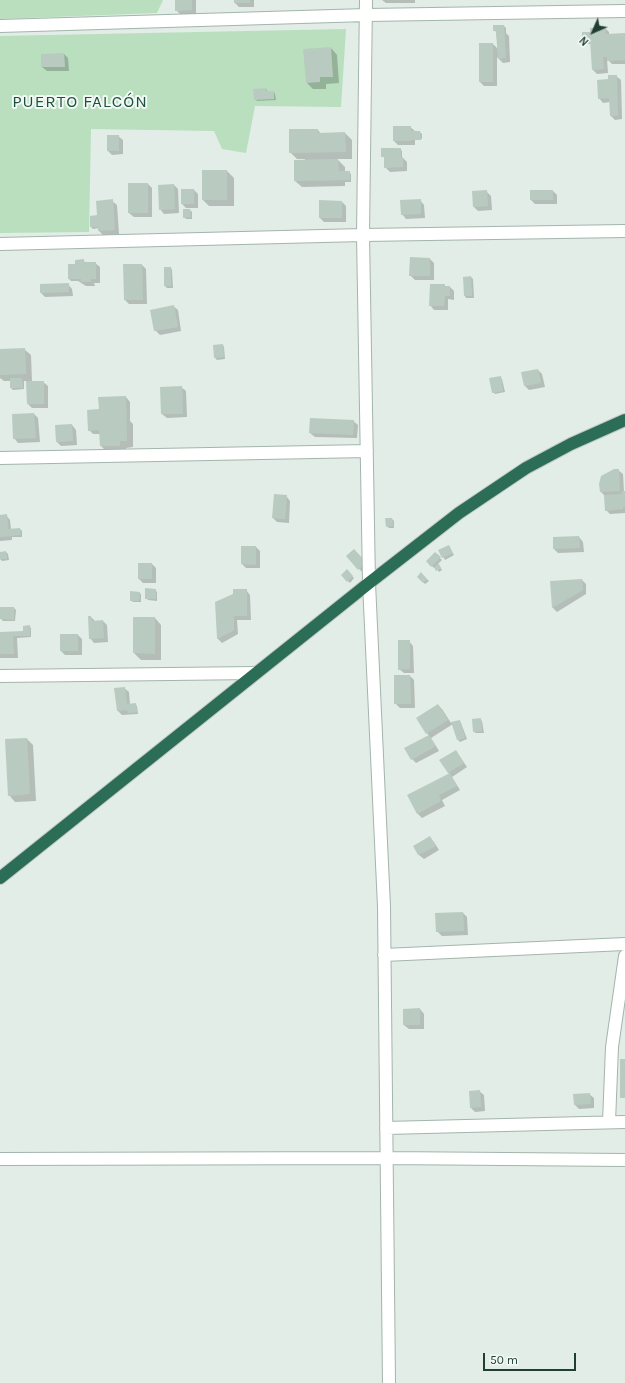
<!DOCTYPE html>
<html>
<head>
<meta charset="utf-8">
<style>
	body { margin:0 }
	#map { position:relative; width:625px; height:1383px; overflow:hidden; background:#e1ede6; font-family:Karla,sans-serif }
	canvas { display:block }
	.north { position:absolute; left:573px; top:12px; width:40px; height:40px; -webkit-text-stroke:3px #f2f9f5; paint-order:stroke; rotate:225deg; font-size:11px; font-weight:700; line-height:16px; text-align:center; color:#203f32 }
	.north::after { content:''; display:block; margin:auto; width:14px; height:18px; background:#203f32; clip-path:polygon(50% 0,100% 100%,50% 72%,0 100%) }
	.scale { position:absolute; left:483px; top:1353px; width:93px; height:18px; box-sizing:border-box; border:2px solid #203f32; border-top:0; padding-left:5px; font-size:12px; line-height:14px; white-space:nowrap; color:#203f32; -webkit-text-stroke:3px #f2f9f5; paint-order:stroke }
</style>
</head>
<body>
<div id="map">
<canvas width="625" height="1383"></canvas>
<div class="north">N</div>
<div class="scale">50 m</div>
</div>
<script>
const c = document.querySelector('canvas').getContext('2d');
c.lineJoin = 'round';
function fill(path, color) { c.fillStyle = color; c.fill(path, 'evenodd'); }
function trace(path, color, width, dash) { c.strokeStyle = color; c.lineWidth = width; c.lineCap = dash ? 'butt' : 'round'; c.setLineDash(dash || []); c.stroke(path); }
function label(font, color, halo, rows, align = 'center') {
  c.font = font + ' Karla,sans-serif'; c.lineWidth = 4; c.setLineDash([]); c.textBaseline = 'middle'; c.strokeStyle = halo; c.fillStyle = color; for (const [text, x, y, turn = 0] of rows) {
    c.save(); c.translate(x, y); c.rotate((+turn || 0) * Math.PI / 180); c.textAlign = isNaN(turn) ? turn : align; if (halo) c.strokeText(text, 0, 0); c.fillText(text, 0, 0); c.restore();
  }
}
const green = new Path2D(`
	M0 0H163L157 13 0 19Z
	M346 29 341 107 255 106 246 153 222 149 214 131 91 129 89 232 0 233V36Z`);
const shadow = new Path2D(`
	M176 0H196V14H180L176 10Z
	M235 0H254V7H239L235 3Z
	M382 0H415V3H386Z
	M504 26 506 28V33L509 36 510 62 503 63 497 57V86H484L480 82 493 44 498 49 496 32 494 30Z
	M605 28 609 32V35L625 34V64H612L607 59 608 73 597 74 593 70 591 44H588L583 40 591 33Z
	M331 48 337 55 339 83 326 84V89H313L307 83Z
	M64 54 68 58 69 71H47L42 67Z
	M616 76 621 80 622 119 615 120 611 116 610 102 603 103 599 98 609 80Z
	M266 89 268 92H274L275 94 276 100 257 101 255 99Z
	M410 127 415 131 420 132 422 134V139H415V141H422H415V145H398L394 141Z
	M318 130 321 134 345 133 352 140V159H337L345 167V172H349L351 174V182H345V186L302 187 295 181 305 159H297L290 152Z
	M118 136 123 140V154L112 155 108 151Z
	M400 149 402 151V157L407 162V171L390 172 385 167V158L382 156Z
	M203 171H227L234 178V206H209L203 200Z
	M148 184 152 188V217H134L129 213Z
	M174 185 178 189 179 213 164 214 160 209Z
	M194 190 198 194V208H186L182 204Z
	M486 191 491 196 492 210 478 211 474 207 473 192Z
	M553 191 557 195V204H535L531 200Z
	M420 200 424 205 425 218 406 219 402 214Z
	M112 201 117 205 119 234 103 235 99 231V228L93 229 91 227 98 216Z
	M342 202 346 206V222H324L320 218Z
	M190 210 192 212V219H186L184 217Z
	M430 259 434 263V280H415L410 275Z
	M83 260 86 263H95L100 267V283H94L95 286H86L78 281H71L69 279 76 265Z
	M142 265 146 269 147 304H129L125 300Z
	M171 268 172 270 173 288H167L165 286Z
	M471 277 473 279 474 298H466L465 296Z
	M68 284 72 289 73 296 45 297 41 293Z
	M444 285 446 287H450L454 291V300L448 299V310H434L430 305Z
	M173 306 178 310 181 331 160 335 155 330Z
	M223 345 224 347 225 359 217 360 215 358Z
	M24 349 31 355 32 382H43L48 386V408H32L28 404 27 381H24V389L13 390 11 388V381H4L0 378V350Z
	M538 370 542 374 545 387 529 390 525 386 522 373Z
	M500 377 502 379 505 392 495 394 493 392Z
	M181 387 186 391 187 417 167 418 162 414Z
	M126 397 130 402V421L133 424V447L126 448V452H107L101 446 100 434H93L89 430 100 410Z
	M34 414 38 418 40 442 18 443 14 438Z
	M353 421 358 425 357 438 315 437 310 433Z
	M72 425 76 430 77 445 61 446 57 442Z
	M618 470 623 474 624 492H625V513L610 514 606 510 605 496 601 492Z
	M286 496 290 501 289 523 277 522 273 518Z
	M6 515 10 520 11 529H20L22 531V537H12V540L0 541V516Z
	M392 519 394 521V528H389L387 526Z
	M579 537 583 542 584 552 558 553 554 549Z
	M256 547 260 551V568H246L242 564Z
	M449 547 454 555 445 560 440 551Z
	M6 552 8 554 9 560 2 561 0 559V553Z
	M435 553 442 560 438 564 442 570 439 572 435 567 434 568 427 561Z
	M347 556 370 567 363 573Z
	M152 564 156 568V583H143L139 579Z
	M347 571 354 578 350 583 342 575Z
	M421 574 429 581 425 584 418 577Z
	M582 580 586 584V594L557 612 553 608 551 582Z
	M155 590 157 592V601L148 600 146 598Z
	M246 590 250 595 251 620H237L238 634 222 643 218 639 216 603Z
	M139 593 141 594V602H133L131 600Z
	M14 608 16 610 15 621H3L1 619Z
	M91 617 96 622 103 621 107 625 108 642 94 643 90 638Z
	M134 618H155L161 625V660H141L134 653Z
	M29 626 31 628V637L17 638 18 658H0V633L24 632Z
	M78 635 82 639V655H65L61 651Z
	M409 641 413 646 414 673H404L399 669Z
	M410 676 414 680 415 708H400L395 703Z
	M124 688 129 692 130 705 135 704 137 706 138 714 122 715 118 711 115 689Z
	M438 705 442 709 451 723 459 721 461 723 467 739 460 742 458 740 453 724 431 738 439 751 416 763 412 759 429 736 427 733Z
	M480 719 482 721 484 733H476L474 732Z
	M27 739 33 745 36 801 15 802 9 795Z
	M456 751 467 767 452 777 460 790 442 800 445 806 422 818 418 814 409 796 450 774 448 773Z
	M430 838 434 842 439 850 424 859 419 855 414 846Z
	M463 913 467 917 468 935 442 936 437 931Z
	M420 1009 424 1014V1029H409L404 1025Z
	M479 1091 484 1095 485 1111 475 1112 471 1108Z
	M589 1094 594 1098V1108L579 1109 575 1105 574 1095Z`);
const building = new Path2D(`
	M175 0H192V10L175 11Z
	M234 0H250V3H234Z
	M493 25H504L506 58 498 59 496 31H493Z
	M605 27 606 34 625 33V60L607 61V57H603L604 69 592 70 590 40H582V32H590V28Z
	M479 43H493V82H479Z
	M331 47 333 77H320V82L306 83 303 49Z
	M64 53 65 67H41V54Z
	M608 75H617L618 116H610L609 98 598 99 597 80 608 79Z
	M266 88V91H274V99L254 100 253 89Z
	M393 126H411V131H420L421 140H411V141H393Z
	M289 129H318V133L345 132 346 152 289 153Z
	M107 135H119V151H107Z
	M381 148H401V157H403V167L384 168V157H381Z
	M338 159 339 171H350V180L294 181V160Z
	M202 170H227V200H202Z
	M128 183H148V213H128Z
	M174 184 175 209 159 210 158 185Z
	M181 189H194V204H181Z
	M487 190 488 206 473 207 472 191Z
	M530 190H553V200H530Z
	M113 199 115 230 98 231V227H90V216L97 215 96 201Z
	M421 199V214L401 215 400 200Z
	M319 200 342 201V218H319Z
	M183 209H190L191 217 183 218Z
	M410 257 430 258V276H409Z
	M84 259V262H96V279H91V282H81V279H68V264H75V260Z
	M123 264H142L143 300H124Z
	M164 267H171V286H164Z
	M471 276 472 296H464L463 277Z
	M69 283V292L40 293V284Z
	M430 284H445V286H450V296H445L444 306H429Z
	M174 305 178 327 154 331 150 310Z
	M223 344 224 357 214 358 213 345Z
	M25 348 26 374 0 375V349Z
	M538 369 541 383 524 386 521 372Z
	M501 376 503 391 492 393 489 378Z
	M10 378H22L23 388H10Z
	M26 381H44V404H27Z
	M182 386 183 414H161L160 387Z
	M126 396 127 441H120V446H100L99 430 88 431 87 410 99 409 98 397Z
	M34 413 36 438 13 439 12 414Z
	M310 418 354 420 353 435 309 433Z
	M72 424 73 441 56 442 55 425Z
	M614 469H619L620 491 600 492 599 484 601 476Z
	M622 491H625V507H623V509L605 511 604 495 622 494Z
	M274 494 287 495 285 519 272 518Z
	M7 514 8 529 20 528 21 535 0 537V515Z
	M385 518H392L393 526 386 527Z
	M579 536 580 548 553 549V537Z
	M449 545 453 553 442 558 438 550Z
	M241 546H256V565L241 564Z
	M354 549 366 562 358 570 346 556Z
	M6 551 7 559H0V552Z
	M435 552 441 557 431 567 426 561Z
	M138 563H152V579H138Z
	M439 564 441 568 436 571 434 567Z
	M347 569 353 576 347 582 341 575Z
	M421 572 427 579 423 583 417 577Z
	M582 579 583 590 552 608 550 581Z
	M145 588 156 589V599H145Z
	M233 589H247V616H234V630L217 639 215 602 233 594Z
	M130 591 140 592 139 601H130Z
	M0 607H14V620L0 619Z
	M88 616H91L92 621 103 620 104 638 89 639Z
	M133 617H155V654L133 653Z
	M30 625V636H13L14 654H0V632L23 631V626Z
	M60 634H78V651H60Z
	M398 640H410V669L398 670Z
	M394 675H410L411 704H394Z
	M125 687 127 704 136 703 137 712 128 713 127 710 117 711 114 688Z
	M438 704 448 720 426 734 416 718Z
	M481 718 482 731 473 732 472 719Z
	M460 720 465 738 457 740 451 722Z
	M429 735 436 746 411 760 404 748Z
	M27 738 30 794 8 796 5 739Z
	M456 750 464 763 448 773 439 760Z
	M450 773 457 786 439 795 441 801 417 814 407 795Z
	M430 836 436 846 418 855 413 846Z
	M463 912 464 931 436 932 435 913Z
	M420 1008V1025H403V1009Z
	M620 1059H625V1098H620Z
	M480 1090 481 1107 470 1108 469 1091Z
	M590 1093 591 1104 574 1105 573 1094Z`);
const street = new Path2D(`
	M366 0 363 235 369 583 384 907 389 1383
	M0 26 367 15 625 11
	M0 244 363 235 625 231
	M0 458 367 451
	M0 676 256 673
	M384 955 625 944
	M609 1122 612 1047 625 956
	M386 1128 625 1122
	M0 1159 386 1158 625 1160`);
const highway = new Path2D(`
	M0 878 369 583 459 513 526 468 571 444 625 420`);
const quarterNames = [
	["PUERTO FALCÓN",80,102]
];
fill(green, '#b9dfbe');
fill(shadow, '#0003');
fill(building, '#b9cbc1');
trace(street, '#a3b5ac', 14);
trace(highway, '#c1c9c6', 14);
trace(street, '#fff', 12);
trace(highway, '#2b6d56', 12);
c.letterSpacing = '1px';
label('17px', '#1b523d', '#f2f9f5', quarterNames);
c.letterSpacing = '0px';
</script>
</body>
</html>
